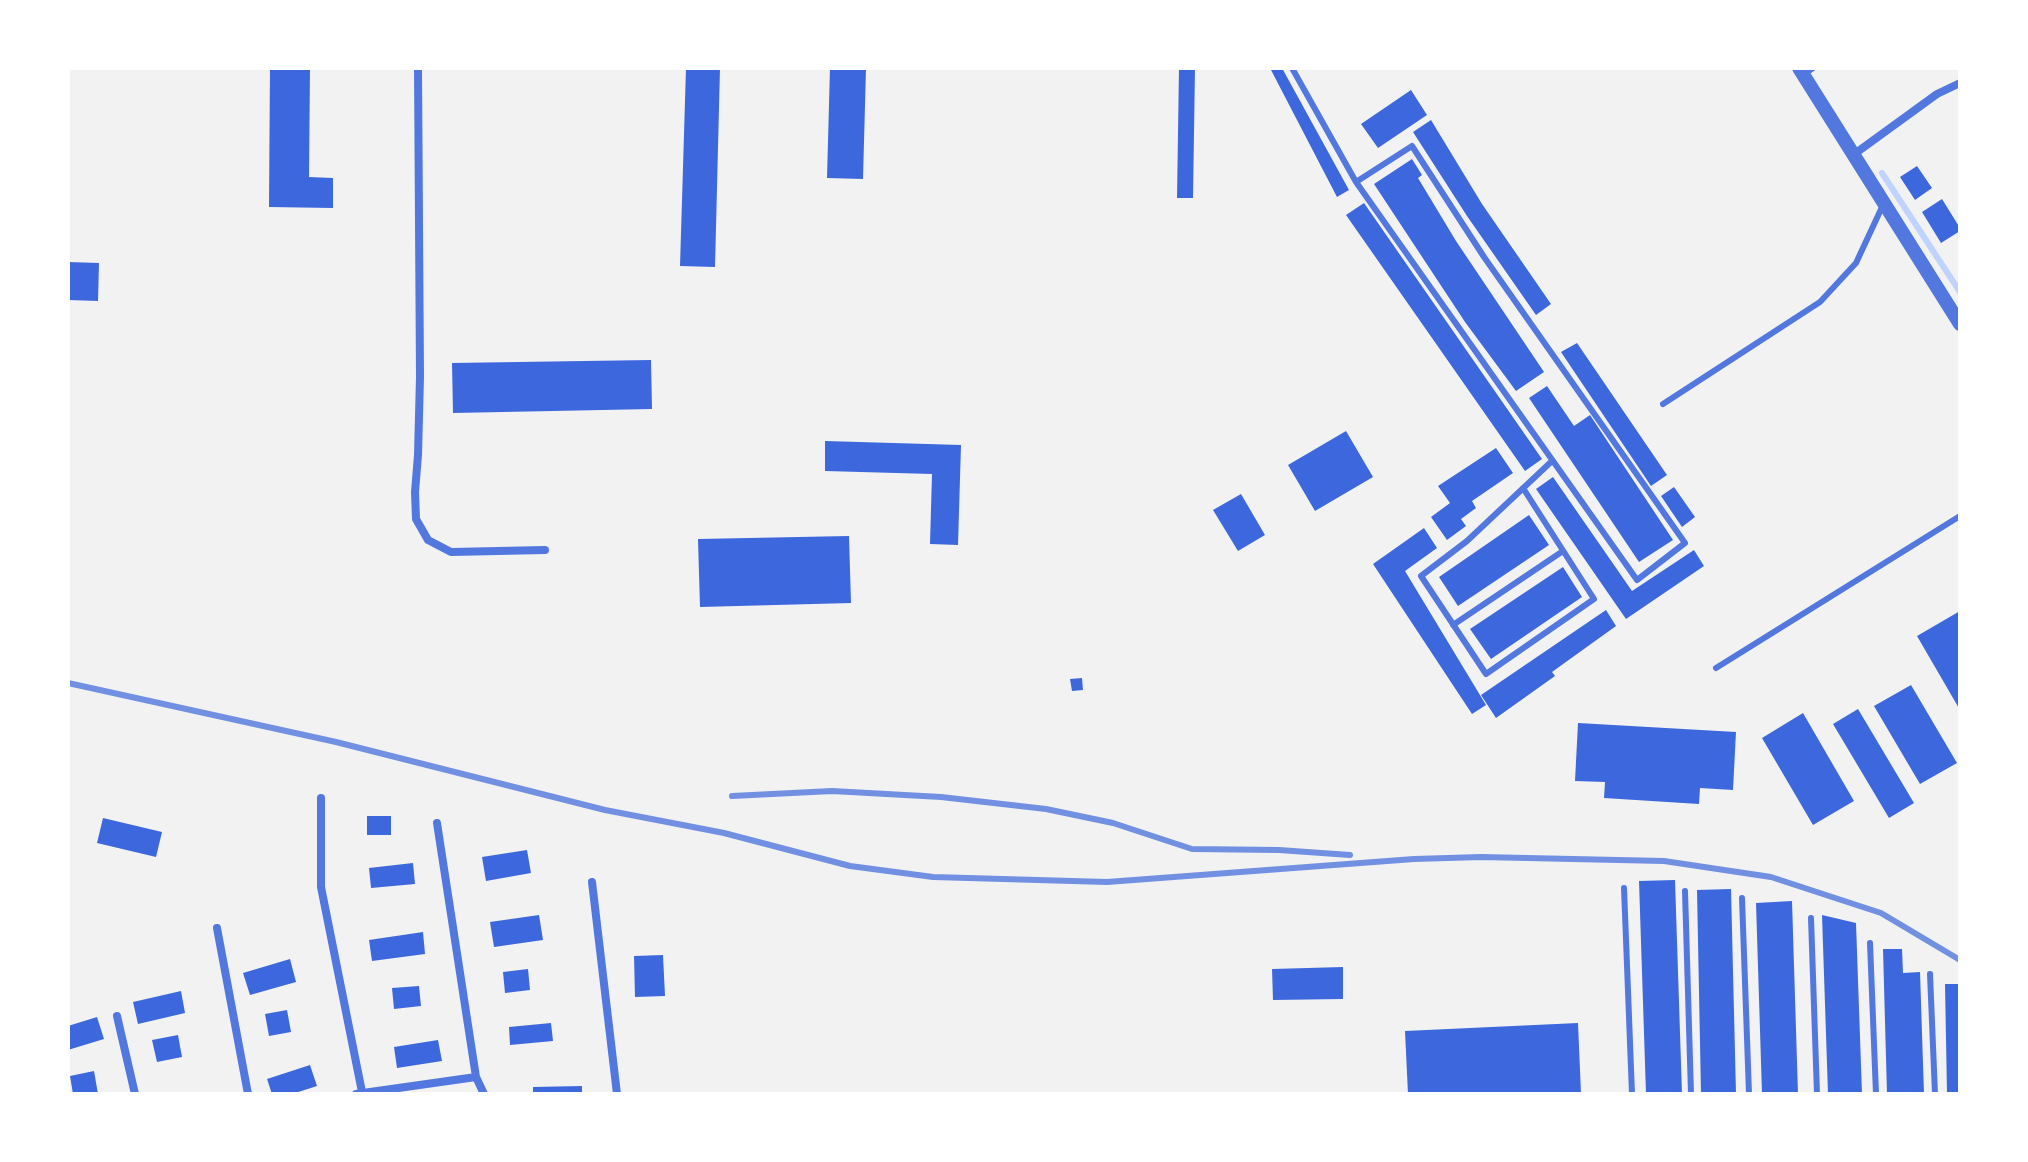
<!DOCTYPE html>
<html>
<head>
<meta charset="utf-8">
<style>
	body { margin:0 }
	#map { position:relative; width:2028px; height:1162px; overflow:hidden; background:#f2f2f2; font-family:"Work Sans",sans-serif }
	canvas { display:block }
	.frame { position:absolute; inset:0; border:70px solid #fff; pointer-events:none }
</style>
</head>
<body>
<div id="map">
<canvas width="2028" height="1162"></canvas>
<div class="frame"></div>
</div>
<script>
const c = document.querySelector('canvas').getContext('2d');
c.lineJoin = 'round';
function trace(path, color, width, dash) { c.strokeStyle = color; c.lineWidth = width; c.lineCap = dash ? 'butt' : 'round'; c.setLineDash(dash || []); c.stroke(path); }
function fill(path, color) { c.fillStyle = color; c.fill(path, 'evenodd'); }
const stream = new Path2D(`
	M1882 173 1960 292`);
const building = new Path2D(`
	M270 68H310L309 177 333 178V208L269 207Z
	M686 68H720L715 267 680 266Z
	M830 68H866L863 179 827 178Z
	M1179 68H1195L1193 198H1177Z
	M1270 68H1282L1349 190 1337 197Z
	M1411 90 1427 115 1378 148 1361 124Z
	M1431 120 1482 204 1551 304 1536 315 1467 216 1413 132Z
	M1412 159 1422 175 1418 178 1456 241 1544 372 1516 391 1465 322 1374 184Z
	M1917 166 1932 188 1915 200 1900 177Z
	M1942 199 1960 228V231L1941 243 1922 212Z
	M1364 203 1542 459 1525 471 1346 215Z
	M68 262 99 263 98 301 68 300Z
	M1577 343 1667 475 1651 486 1561 352Z
	M651 360 652 409 453 413 452 363Z
	M1547 386 1574 426 1590 415 1673 540 1639 562 1529 398Z
	M1346 431 1373 477 1315 511 1288 465Z
	M825 441 961 445 958 545 930 544 932 474 825 471Z
	M1496 448 1513 473 1472 501 1476 508 1461 519 1466 526 1447 540 1431 517 1450 503 1438 486Z
	M1553 477 1632 591 1694 550 1704 566 1626 619 1536 489Z
	M1674 487 1695 517 1682 527 1661 496Z
	M1241 494 1265 535 1238 551 1213 510Z
	M1529 515 1549 545 1458 606 1439 577Z
	M1424 528 1437 548 1405 571 1486 705 1472 714 1373 564Z
	M849 536 851 603 700 607 698 539Z
	M1563 567 1582 597 1491 659 1470 629Z
	M1606 610 1616 626 1552 672 1555 676 1496 718 1481 695Z
	M1960 611V710L1917 636Z
	M1082 678 1083 690 1072 691 1070 679Z
	M1911 685 1957 763 1920 784 1874 706Z
	M1858 709 1914 803 1889 818 1833 724Z
	M1803 713 1854 801 1813 825 1762 738Z
	M1578 723 1736 732 1733 790 1700 788 1699 804 1604 798 1605 782 1575 781Z
	M367 816H391V835H367Z
	M103 818 162 832 156 857 97 843Z
	M527 850 531 873 486 881 482 857Z
	M413 863 415 884 371 888 369 868Z
	M1675 880 1682 1094H1646L1639 881Z
	M1731 889 1736 1094H1701L1697 890Z
	M1792 901 1798 1094H1762L1756 903Z
	M539 915 543 940 494 947 490 922Z
	M1822 915 1856 923 1862 1094H1828Z
	M423 932 425 954 372 961 369 940Z
	M1883 949H1902L1903 973 1920 972 1924 1094H1887Z
	M663 955 665 996 635 997 634 956Z
	M290 959 296 982 250 995 243 973Z
	M1343 967V999L1273 1000 1272 969Z
	M528 969 530 990 505 993 503 972Z
	M1945 984H1960V1094H1947Z
	M419 986 421 1006 394 1009 392 988Z
	M181 991 185 1013 138 1024 133 1002Z
	M287 1010 291 1032 269 1036 265 1014Z
	M97 1017 104 1039 68 1050V1026Z
	M551 1023 553 1041 510 1045 509 1027Z
	M1578 1023 1581 1094H1408L1405 1031Z
	M178 1035 182 1057 157 1062 152 1040Z
	M438 1040 442 1061 397 1068 394 1047Z
	M310 1065 317 1086 292 1094H272L267 1079Z
	M94 1071 98 1094H73L70 1076Z
	M582 1086V1094H533V1087Z`);
const service = new Path2D(`
	M1292 68 1356 182 1637 580 1685 543 1484 257 1412 146 1356 182
	M1803 75 1813 68
	M1663 404 1820 302 1856 263 1883 205
	M1523 488 1594 599 1486 674 1421 576 1467 541 1552 461
	M1453 625 1563 551
	M1716 668 1960 516
	M1624 888 1632 1094
	M1685 891 1691 1094
	M1742 898 1749 1094
	M1811 918 1817 1094
	M1870 943 1876 1094
	M1930 974 1935 1094`);
const minor = new Path2D(`
	M418 68 420 377 418 455 415 492 416 519 428 540 451 552 545 550
	M1853 155 1937 94 1960 83
	M321 798V887L362 1092
	M437 823 476 1077 484 1094
	M592 882 617 1094
	M217 928 248 1094
	M117 1016 135 1094
	M356 1094 476 1077`);
const tertiary = new Path2D(`
	M1799 68 1960 324`);
const rail = new Path2D(`
	M68 683 336 742 605 810 724 833 850 866 933 877 1107 882 1414 859 1481 857 1664 861 1771 877 1881 913 1960 960
	M732 796 832 791 941 797 1046 809 1113 823 1192 849 1279 850 1350 855`);
trace(stream, '#bfd3fe', 6);
fill(building, '#3d67dc');
trace(service, '#5277de', 6);
trace(minor, '#5277de', 8);
trace(tertiary, '#5277de', 14);
trace(rail, '#7290e2', 6);
</script>
</body>
</html>
